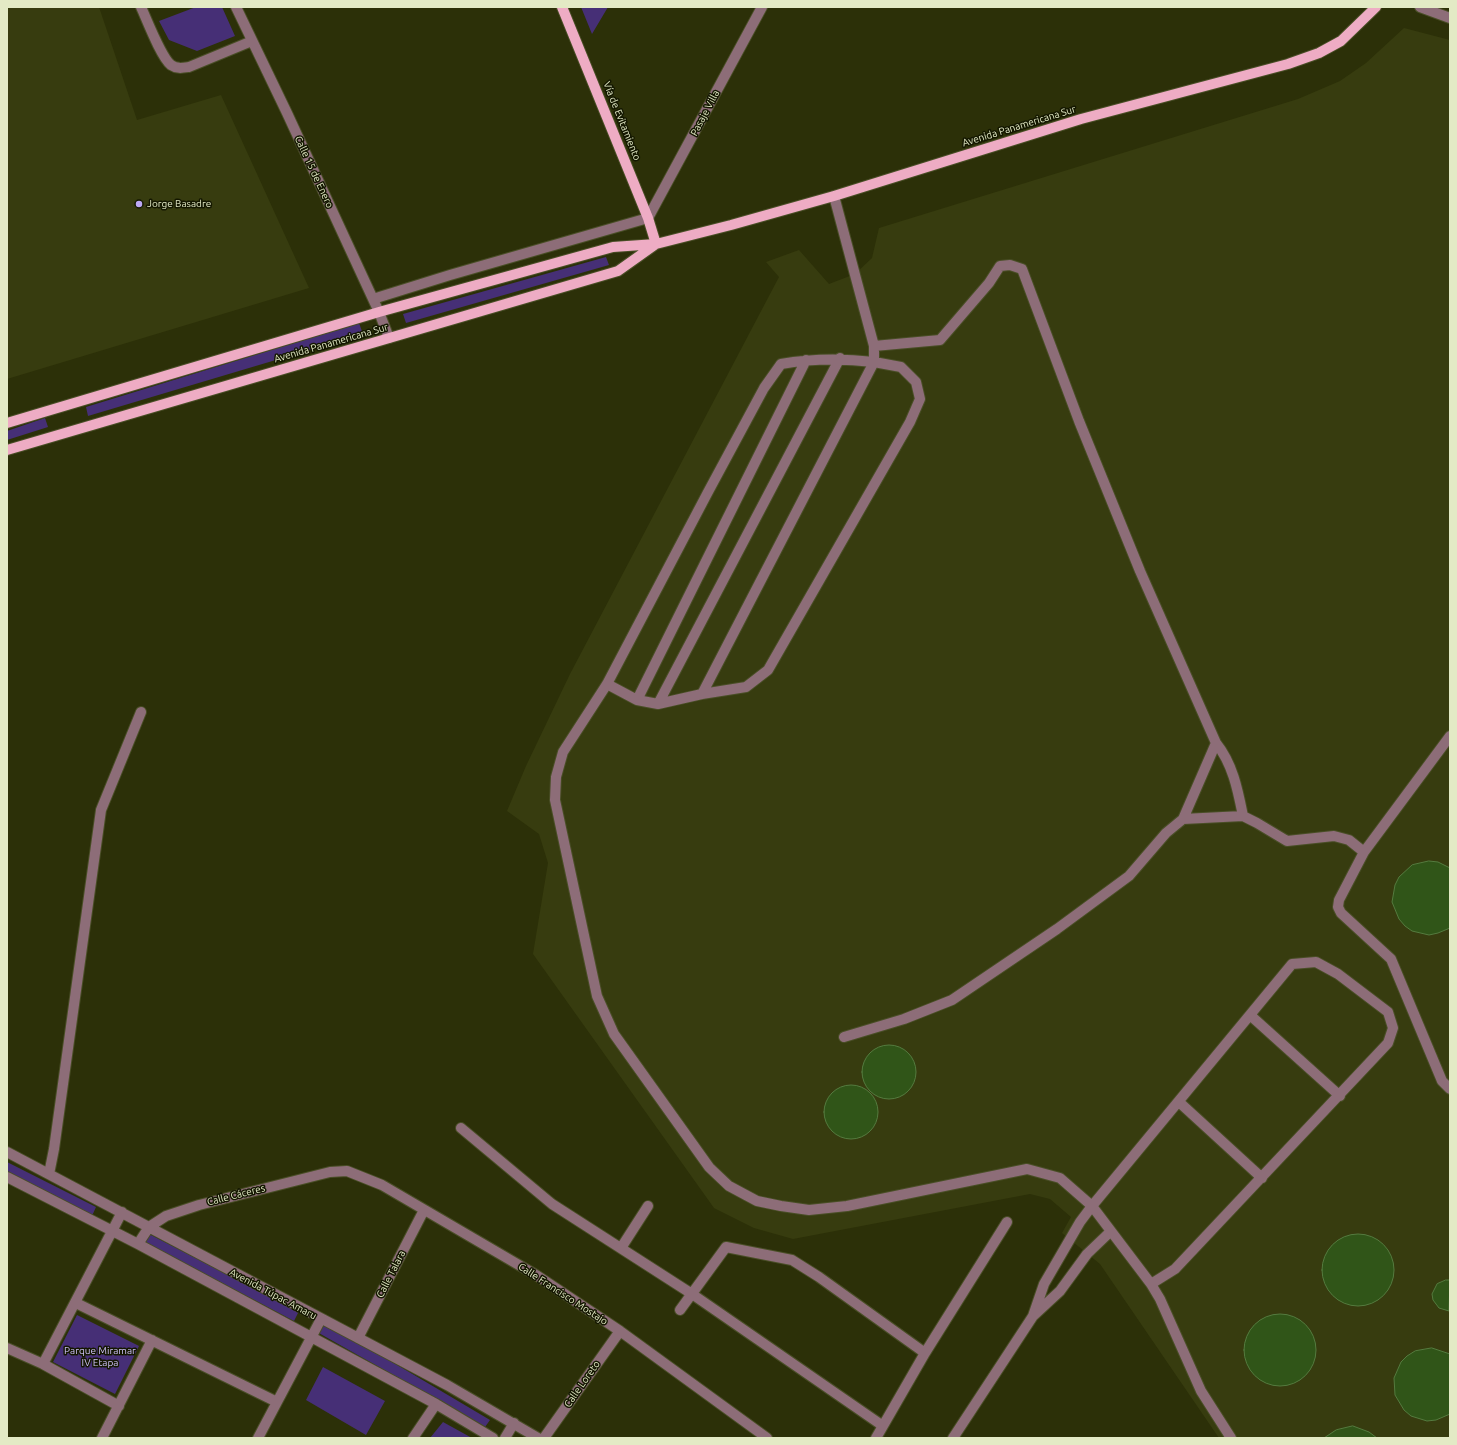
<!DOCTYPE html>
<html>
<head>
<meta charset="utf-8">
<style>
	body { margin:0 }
	#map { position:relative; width:1457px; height:1445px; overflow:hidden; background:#2c3008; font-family:Ubuntu,sans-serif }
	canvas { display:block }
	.frame { position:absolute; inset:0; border:8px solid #e3eac5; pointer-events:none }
</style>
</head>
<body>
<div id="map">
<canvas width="1457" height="1445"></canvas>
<div class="frame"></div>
</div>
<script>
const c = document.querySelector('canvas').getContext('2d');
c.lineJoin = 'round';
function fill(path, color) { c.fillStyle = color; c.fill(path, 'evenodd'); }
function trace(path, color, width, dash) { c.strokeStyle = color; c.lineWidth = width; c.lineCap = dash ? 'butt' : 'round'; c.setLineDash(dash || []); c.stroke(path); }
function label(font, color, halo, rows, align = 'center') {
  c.font = font + ' Ubuntu,sans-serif'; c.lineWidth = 3; c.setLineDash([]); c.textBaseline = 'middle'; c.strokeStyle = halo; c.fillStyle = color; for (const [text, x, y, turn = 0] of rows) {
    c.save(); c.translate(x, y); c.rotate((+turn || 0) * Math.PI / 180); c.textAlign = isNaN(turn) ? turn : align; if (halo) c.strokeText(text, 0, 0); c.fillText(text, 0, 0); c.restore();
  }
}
const built = new Path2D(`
	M7 7H99L137 120 221 95 309 288 7 379Z
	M1404 28 1450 40V1438H1219L1100 1264 1062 1233 1071 1217 1050 1199 1030 1194 793 1239 754 1228 714 1208 533 954 548 863 539 834 507 811 526 766 570 674 779 277 766 262 799 250 829 284 855 274 872 258 879 228 1298 99 1340 81 1366 63Z`);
const green = new Path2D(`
	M196 7H222L235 36 197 51 169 40 159 21Z
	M581 7H608L592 34Z
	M606 257 609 265 406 323 403 314Z
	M359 323 363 334 88 416 86 407Z
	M45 418 48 427 7 440V431Z
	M7 1162 96 1207 92 1216 7 1174Z
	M149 1234 299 1311 294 1321 144 1242Z
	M77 1315 139 1346 115 1394 53 1362Z
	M323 1321 490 1420 485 1427 317 1332Z
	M323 1367 385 1401 366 1435 306 1400Z
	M443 1422 472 1438H430Z`);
const building = new Path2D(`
	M1429 861 1438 862 1450 868V928L1438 933 1429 935 1412 931 1405 926 1399 919 1392 902 1395 885 1399 877 1412 865Z
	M862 1072a27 27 0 1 1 54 0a27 27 0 1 1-54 0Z
	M824 1112a27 27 0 1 1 54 0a27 27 0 1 1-54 0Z
	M1322 1270a36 36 0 1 1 72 0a36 36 0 1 1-72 0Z
	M1446 1280H1450L1449 1311 1439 1308 1433 1300 1432 1294 1437 1284Z
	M1244 1350a36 36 0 1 1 72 0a36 36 0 1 1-72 0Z
	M1432 1348 1450 1354V1414L1436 1420 1427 1421 1411 1416 1404 1410 1395 1395 1394 1378 1401 1362 1407 1356 1415 1351Z
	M1353 1426 1369 1432 1377 1438H1324L1336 1430Z`);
const minor = new Path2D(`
	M141 7C147 20 161 57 171 65 177 69 182 68 189 67L252 41
	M236 7 287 113 379 312 389 338
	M1420 7 1450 18
	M834 196 874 346V362C841 358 814 358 781 364L764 388 708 492 607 684 563 752 556 777 555 800 597 996 614 1034 709 1167 729 1186 757 1201 781 1206 809 1210 847 1206 1027 1169 1060 1178 1092 1206 1151 1284 1160 1299 1201 1391 1231 1438
	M373 299 450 275 648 218 762 7
	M607 684 637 700 658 704 702 694 746 687 768 670 910 422 920 399 916 382 901 367 874 362 702 694
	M637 700 806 360
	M658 704 840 358
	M1450 736 1364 852 1339 900 1338 907 1341 913 1391 959 1442 1081 1450 1089
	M1216 743C1233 764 1238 791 1243 816
	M1183 819 1243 816 1257 823 1287 841 1334 836 1349 840 1364 852
	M1250 1015 1340 1096
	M844 1037 904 1019 952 1000 1057 929 1129 876 1166 833 1183 819 1216 743 1140 571 1079 421 1022 269 1010 265 1000 266 989 283 940 340 874 346
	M1179 1102 1262 1178
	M461 1128 552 1204 692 1294 883 1426
	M7 1152 447 1385 538 1438
	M49 1174 54 1149 101 810 141 712
	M7 1177 138 1244 436 1404 493 1438
	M138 1244 149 1227 166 1216 199 1205 330 1172 347 1171 382 1185 536 1275 620 1331 767 1438
	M621 1248 648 1206
	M76 1303 277 1402
	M680 1310 726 1247 792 1260 819 1277 925 1353
	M1033 1316 1044 1284 1080 1222 1092 1206 1292 964 1316 962 1338 974 1388 1012 1393 1028 1388 1043 1175 1269 1151 1284
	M358 1338 424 1210
	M7 1348 43 1364 119 1406
	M43 1364 122 1212
	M102 1438 152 1340
	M258 1438 321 1319
	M413 1438 436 1404
	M505 1438 514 1423
	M544 1438 620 1331
	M876 1438 925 1353 1007 1222
	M953 1438 1033 1316 1060 1291 1087 1254 1110 1232`);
const major = new Path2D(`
	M562 7 648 218 656 244
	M7 423 379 312 613 247 656 244 731 225 834 196 1081 119 1288 64 1319 53 1341 41 1376 7
	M7 450 618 271 656 244`);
const markers = [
	[139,204,4,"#bda9f5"]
];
const streetNames = [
	["Pasaje Villa",705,113,-62],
	["Vía de Evitamiento",622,121,68],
	["Avenida Panamericana Sur",1019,126,-17],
	["Calle 15 de Enero",314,172,65],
	["Avenida Panamericana Sur",331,343,-16],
	["Calle Cáceres",236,1195,-14],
	["Calle Talara",391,1274,-63],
	["Avenida Túpac Amaru",273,1294,28],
	["Calle Francisco Mostajo",563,1294,33],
	["Calle Loreto",582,1384,-55]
];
const poiNames = [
	["Jorge Basadre",147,204]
];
const parkNames = [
	["Parque Miramar",100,1351],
	["IV Etapa",100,1363]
];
fill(built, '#373c0f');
fill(green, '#462f76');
fill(building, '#305518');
trace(building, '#547b3f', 1);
trace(minor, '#494e26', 12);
trace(major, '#494e26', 12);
trace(minor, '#8d6d78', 10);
trace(major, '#eeacc4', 10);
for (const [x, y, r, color] of markers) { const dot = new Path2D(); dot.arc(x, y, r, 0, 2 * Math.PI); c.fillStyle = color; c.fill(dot); trace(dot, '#141700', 1.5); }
label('10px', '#e3eac5', '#141700', streetNames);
label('10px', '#e3eac5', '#141700', poiNames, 'left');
label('10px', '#d0c3fa', '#141700', parkNames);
</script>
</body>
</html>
